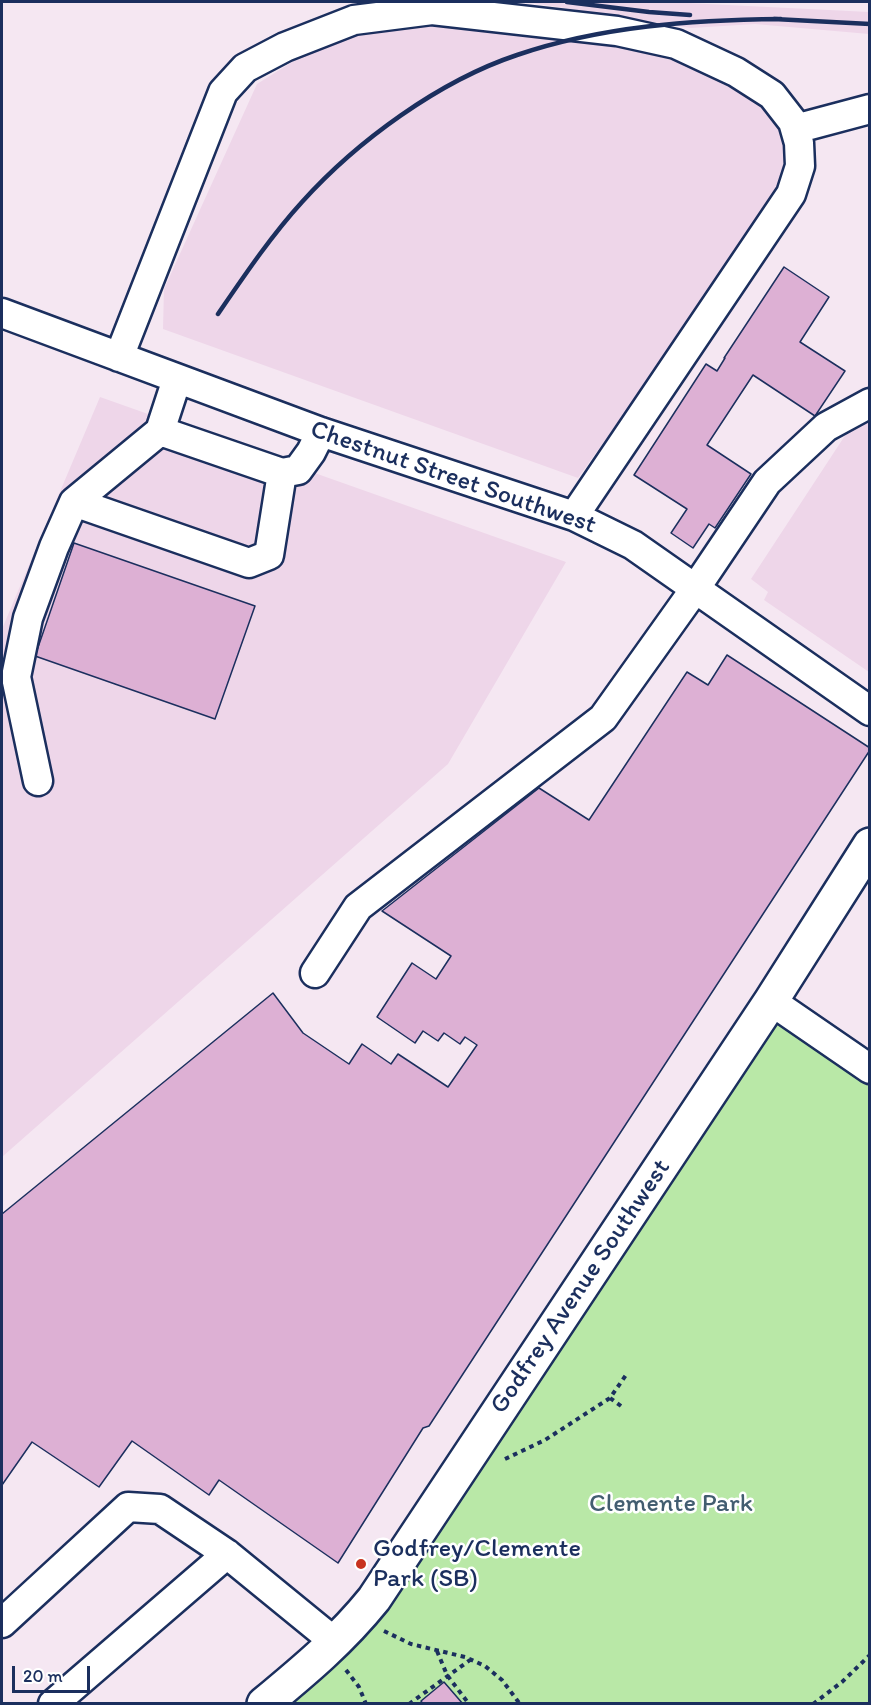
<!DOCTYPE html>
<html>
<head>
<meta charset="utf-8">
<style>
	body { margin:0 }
	#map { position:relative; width:871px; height:1705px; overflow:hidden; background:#f5e7f2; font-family:Itim,sans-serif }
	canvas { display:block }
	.frame { position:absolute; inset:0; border:3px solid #1b2f5e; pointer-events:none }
	.scale { position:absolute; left:12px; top:1666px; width:78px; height:27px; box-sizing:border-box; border:3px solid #1b2f5e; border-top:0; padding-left:8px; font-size:18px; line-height:21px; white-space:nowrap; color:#1b2f5e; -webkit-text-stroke:4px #fff; paint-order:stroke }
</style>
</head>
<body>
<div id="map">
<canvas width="871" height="1705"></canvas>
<div class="frame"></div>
<div class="scale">20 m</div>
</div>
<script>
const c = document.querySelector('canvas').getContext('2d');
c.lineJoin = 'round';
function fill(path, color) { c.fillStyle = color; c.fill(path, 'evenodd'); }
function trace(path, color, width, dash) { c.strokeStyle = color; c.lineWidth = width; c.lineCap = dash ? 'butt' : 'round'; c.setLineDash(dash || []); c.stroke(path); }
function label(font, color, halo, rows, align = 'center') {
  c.font = font + ' Itim,sans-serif'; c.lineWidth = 5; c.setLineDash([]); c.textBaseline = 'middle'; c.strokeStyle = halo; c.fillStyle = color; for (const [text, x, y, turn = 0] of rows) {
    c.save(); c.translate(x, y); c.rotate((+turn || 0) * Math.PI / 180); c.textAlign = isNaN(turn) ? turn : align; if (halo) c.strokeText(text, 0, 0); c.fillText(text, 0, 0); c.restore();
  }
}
const built = new Path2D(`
	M526 2H667L869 12V34L755 24 691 28Z
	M434 20 624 44 710 68 765 103 784 132 786 169 778 192 697 311 578 478 163 329 164 289 257 84 318 46 367 27Z
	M100 397 566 562 448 764 2 1157V629Z
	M869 421V672L764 600 768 592 751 579 848 431Z`);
const green = new Path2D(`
	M771 1001 869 1069V1703L262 1704 336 1643Z`);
const building = new Path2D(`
	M784 267 829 297 800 342 845 371 815 416 753 375 707 445 751 474 715 528 709 524 693 548 671 533 687 509 634 475 706 364 717 371 725 358H724Z
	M74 543 255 606 215 719 35 656Z
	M727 655 870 748V750L429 1426 423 1428 338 1563 219 1480 209 1495 132 1441 99 1487 32 1442 2 1485V1214L273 993 303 1033 349 1064 362 1044 391 1064 398 1054 448 1087 477 1045 465 1037 460 1044 444 1033 438 1041 423 1031 415 1043 377 1017 412 963 436 979 451 956 382 911 539 788 589 820 687 672 708 685Z
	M444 1682 463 1704H423L421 1701Z`);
const path = new Path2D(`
	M621 1406 610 1398 626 1375
	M505 1459 545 1440 610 1398
	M384 1631 411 1644 465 1657 485 1666 502 1680 520 1704
	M437 1651 447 1675 469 1704
	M346 1670 359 1687 366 1704
	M409 1704 470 1660
	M813 1704 842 1682 870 1655`);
const minor = new Path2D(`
	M795 129 870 109
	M2 313 321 432 574 516 633 545 870 711
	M119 357 223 92 245 68 285 47 354 20 432 10 617 31 676 44 736 72 772 95 793 122 799 143 800 166 791 194 574 516
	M177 379 160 431 282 473 298 470 311 452 321 432
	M74 502 249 563 269 555 282 473
	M38 781 16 677 28 618 54 547 74 502 160 431
	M315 973 358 907 603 718 695 589 767 482 826 427 870 403
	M771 1001 870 1069
	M2 1623 128 1507 160 1509 227 1554 336 1643
	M53 1704 227 1554`);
const major = new Path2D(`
	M264 1704C305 1670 341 1640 374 1599L771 1001 870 845`);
const rail = new Path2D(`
	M567 2 649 12 690 15
	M774 19 870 24
	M218 314C244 276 271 236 302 202 357 141 439 81 517 55 602 26 692 20 781 19`);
const markers = [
	[361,1564,6,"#c8321e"]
];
const streetNames = [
	["Chestnut Street Southwest",453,478,19],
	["Godfrey Avenue Southwest",581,1287,-56]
];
const parkNames = [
	["Clemente Park",671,1504]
];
const poiNames = [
	["Godfrey/Clemente",373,1549],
	["Park (SB)",373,1579]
];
fill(built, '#eed6e9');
fill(green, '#b9e8a7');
fill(building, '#ddb0d4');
trace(building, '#1b2f5e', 1.5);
trace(minor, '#1b2f5e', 33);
trace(major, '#1b2f5e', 38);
trace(path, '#1b2f5e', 4, [4.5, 4.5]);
trace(minor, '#fff', 28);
trace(major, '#fff', 33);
trace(rail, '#1b2f5e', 4.5);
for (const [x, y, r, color] of markers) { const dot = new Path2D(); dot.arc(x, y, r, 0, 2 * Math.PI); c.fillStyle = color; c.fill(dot); trace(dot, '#fff', 2); }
label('26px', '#1b2f5e', '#fff', streetNames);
label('26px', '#425d70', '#fff', parkNames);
label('26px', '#1b2f5e', '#fff', poiNames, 'left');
</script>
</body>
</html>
